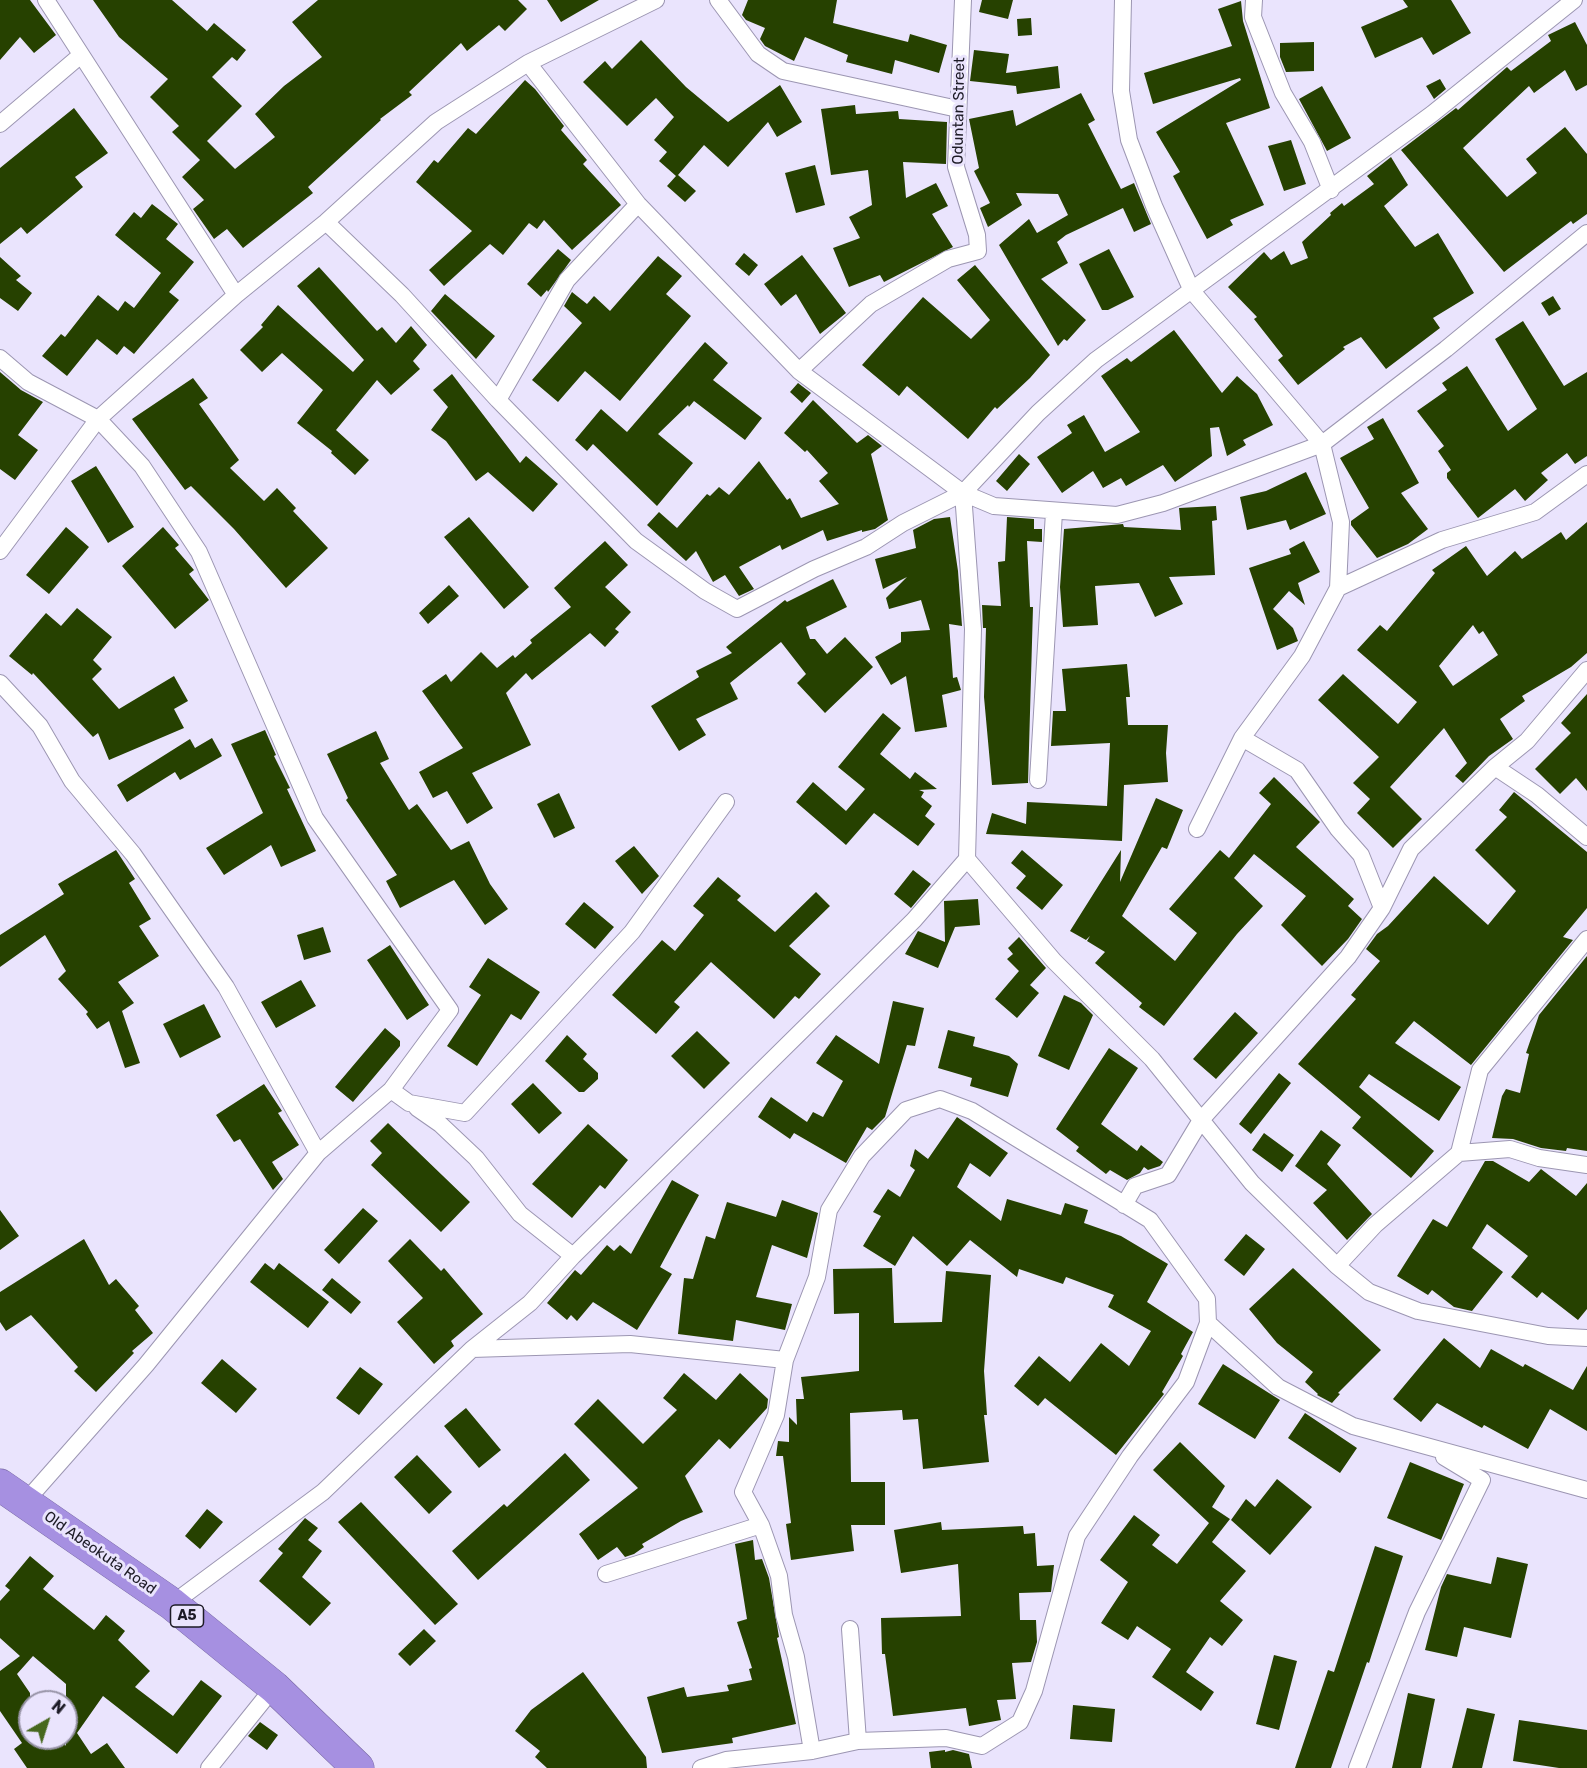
<!DOCTYPE html>
<html>
<head>
<meta charset="utf-8">
<style>
	body { margin:0 }
	#map { position:relative; width:1587px; height:1768px; overflow:hidden; background:#eae4fd; font-family:Rubik,sans-serif }
	canvas { display:block }
	.north { position:absolute; left:18px; top:1690px; width:60px; height:60px; box-sizing:border-box; background:#eae4fd; border:2px solid #9894a7; border-radius:50%; rotate:39deg; font-size:16px; font-weight:700; line-height:24px; text-align:center; color:#1d1b26 }
	.north::after { content:''; display:block; margin:auto; width:21px; height:27px; background:#47681e; clip-path:polygon(50% 0,100% 100%,50% 72%,0 100%) }
</style>
</head>
<body>
<div id="map">
<canvas width="1587" height="1768"></canvas>
<div class="north">N</div>
</div>
<script>
const c = document.querySelector('canvas').getContext('2d');
c.lineJoin = 'round';
function fill(path, color) { c.fillStyle = color; c.fill(path, 'evenodd'); }
function trace(path, color, width, dash) { c.strokeStyle = color; c.lineWidth = width; c.lineCap = dash ? 'butt' : 'round'; c.setLineDash(dash || []); c.stroke(path); }
function label(font, color, halo, rows, align = 'center') {
  c.font = font + ' Rubik,sans-serif'; c.lineWidth = 6; c.setLineDash([]); c.textBaseline = 'middle'; c.strokeStyle = halo; c.fillStyle = color; for (const [text, x, y, turn = 0] of rows) {
    c.save(); c.translate(x, y); c.rotate((+turn || 0) * Math.PI / 180); c.textAlign = isNaN(turn) ? turn : align; if (halo) c.strokeText(text, 0, 0); c.fillText(text, 0, 0); c.restore();
  }
}
const building = new Path2D(`
	M0 0H30L56 35 34 53 20 37 0 60Z
	M93 0H172L207 31 214 23 246 50 237 61 232 57 212 77 242 106 207 141 235 169 275 137 255 114 284 86 322 57 292 22 318 0H518L527 9 505 31 499 25 467 51 461 43 409 92 412 95 380 119 381 120 308 187 313 193 243 248 227 229 214 239 193 209 204 200 182 177 200 160 172 132 179 126 150 97 168 79 119 37Z
	M547 0H599L561 22Z
	M748 0H837L833 23 908 42 910 34 947 45 939 73 895 60 892 74 846 62 848 55 805 37 794 61 765 46 760 39 765 28 746 20 742 15Z
	M982 0H1013L1008 19 979 12Z
	M1403 0H1451L1471 33 1433 55 1422 37 1375 58 1361 27 1408 7Z
	M1241 1 1243 21 1270 108 1226 123 1264 205 1230 220 1233 225 1207 239 1173 176 1180 172 1156 132 1241 80 1240 78 1153 104 1144 73 1232 46 1218 9Z
	M1031 18 1032 35 1018 36 1017 19Z
	M1575 22 1587 45V85L1576 91 1565 70 1534 93 1529 86 1463 148 1507 197 1537 173 1526 159 1565 127 1587 154V214L1573 224 1571 221 1504 272 1401 150 1456 108 1458 110 1507 67 1511 71 1551 41 1548 35Z
	M641 40 686 87 728 122 780 85 802 122 777 137 768 122 728 167 704 145 678 175 696 191 685 202 667 186 676 176 659 161 667 152 654 140 674 117 656 98 627 126 583 82 605 61 612 69Z
	M1314 42V71L1286 72 1280 57V43Z
	M974 50 1009 54 1006 73 1058 66 1060 88 1017 94 1016 86 970 81Z
	M1440 79 1446 89 1434 99 1426 86Z
	M525 80 535 89 564 126 561 130 587 160 583 164 621 205 572 250 544 220 537 229 529 223 503 255 490 244 444 286 429 270 472 231 416 182 434 160 438 163 468 128 476 134Z
	M1322 86 1351 138 1327 151 1299 99Z
	M1081 93 1095 120 1088 124 1121 189 1134 183 1151 224 1134 232 1123 208 1066 235 1057 242 1068 263 1041 279 1086 320 1067 341 1064 339 1058 346 999 245 1029 219 1037 233 1068 215 1058 194 1016 193 1022 205 988 227 980 208 990 203 974 171 979 168 969 119 1013 110 1016 126Z
	M855 105 856 114 898 111 899 119 947 122 946 164 903 162 906 198 936 183 948 206 932 214 953 247 884 282 880 275 849 287 833 248 860 238 849 217 872 205 868 170 831 175 821 109Z
	M74 108 108 153 75 177 83 187 27 234 21 227 0 244V168Z
	M1291 140 1306 184 1284 191 1268 146Z
	M1391 157 1408 185 1384 206 1415 247 1438 233 1474 293 1433 318 1440 328 1386 369 1361 337 1343 347 1345 349 1298 385 1278 360 1283 356 1254 319 1257 317 1228 287 1264 252 1271 260 1284 251 1291 265 1308 258 1302 242 1331 215 1330 213 1342 203 1344 206 1374 184 1367 176Z
	M815 165 825 205 796 213 785 173Z
	M152 204 178 224 166 239 194 262 169 292 179 300 134 354 124 346 117 355 97 339 67 376 42 356 61 334 65 337 98 295 118 311 125 301 134 308 161 273 115 235 134 212 141 218Z
	M558 249 571 260 548 292 547 290 541 297 527 284Z
	M1109 249 1134 297 1108 310H1102L1079 264Z
	M744 253 758 265 749 276 735 264Z
	M802 255 846 313 820 334 796 294 781 306 764 284Z
	M658 256 682 276 666 294 691 316 620 401 585 371 558 402 532 380 582 323 564 306 572 292 587 304 594 296 610 311Z
	M0 257 21 276 16 280 32 293 18 311 0 298Z
	M975 265 1050 355 1030 378 997 409 995 407 968 439 907 386 899 396 862 365 923 297 971 339 990 320 957 280Z
	M319 267 377 331 382 327 396 343 411 326 427 345 413 361 420 369 391 395 377 380 336 430 369 460 355 475 331 453 332 451 297 423 323 390 282 353 262 372 240 350 263 327 261 325 278 305 353 372 364 360 297 286Z
	M445 294 495 336 476 359 431 311Z
	M1553 296 1561 309 1549 316 1541 303Z
	M1523 321 1564 386 1587 372V456L1575 464 1567 453 1541 473 1548 480 1525 501 1515 489 1478 518 1447 478V473L1451 470 1438 451 1444 446 1417 411 1447 390 1442 383 1467 366 1508 431 1537 409 1495 339Z
	M1174 330 1222 393 1237 376 1257 394 1273 425 1243 440 1246 445 1227 456 1219 427 1210 428 1212 456 1175 482 1163 465 1126 486 1121 478 1103 488 1093 471 1062 493 1037 457 1072 433 1067 425 1084 415 1105 452 1140 432 1101 376 1127 358 1131 362Z
	M705 342 728 363 713 380 762 418 745 440 694 401 689 407 688 405 658 434 693 463 657 506 593 444 587 451 575 440 601 409 627 432Z
	M0 372 21 390 43 402 18 435 38 450 15 480 0 469Z
	M452 374 520 463 526 456 558 484 533 512 488 472 476 481 446 441 431 430 448 407 433 390Z
	M193 378 208 398 199 404 239 460 230 468 264 501 277 488 296 508 293 511 328 548 286 588 234 529 191 486 185 490 132 419Z
	M798 383 811 393 802 403 790 392Z
	M813 400 857 443 868 435 882 446 871 454 888 520 875 529 862 532V530L827 541 823 530 782 550 780 545 739 567 754 589 739 596 725 575 713 582 696 551 686 561 647 525 659 512 677 528 707 494 710 496 719 487 729 495 759 461 787 500 790 498 801 518 839 504 819 481 828 473 807 450 805 452 784 433Z
	M1383 418 1419 483 1401 493 1428 529 1408 544 1377 558 1351 525V521L1369 508 1340 458 1374 439 1367 427Z
	M1019 454 1030 464 1007 491 996 481Z
	M96 466 134 527 108 543 71 481Z
	M1306 472 1326 514 1290 530 1286 520 1247 530 1240 497 1266 491Z
	M1216 506 1217 520 1212 521 1215 575 1169 577 1183 604 1155 617 1139 583 1095 586 1098 625 1063 627 1060 587 1064 529 1123 524 1124 527 1181 530 1179 508Z
	M469 517 529 587 504 609 444 537Z
	M950 517 958 571 962 626 949 624 953 678 957 677 961 690 942 695 947 727 915 732 906 676 891 685 875 657 901 642V632L930 630 921 600 889 609 886 598 907 577 883 589 875 559 916 548 913 530 934 519Z
	M1007 517 1034 519V529H1042V542L1027 541 1030 607H1033L1028 783 992 785 984 697 986 628H983L982 605 1001 606 998 562 1005 561Z
	M1587 522V653L1571 667 1522 696 1525 701 1500 719 1513 739 1489 756 1463 783 1455 776 1467 763 1444 728 1390 787 1422 819 1393 848 1357 813 1370 799 1353 783 1379 757 1318 700 1343 674 1398 724 1417 702 1357 650 1380 625 1387 631 1435 573 1432 570 1466 546 1487 576 1515 551 1522 559 1561 532 1566 540ZM1473 625 1479 634 1483 631 1498 655 1453 686 1439 666Z
	M66 527 89 547 49 594 26 575Z
	M163 527 179 545 175 548 194 570 189 574 209 600 175 629 122 566Z
	M605 541 628 565 605 587 631 612 615 629 619 632 605 647 590 633 532 680 526 673 506 693 531 745 472 773 493 808 467 824 447 791 433 798 419 772 463 748 422 691 446 674 451 682 481 652 497 668 513 655 515 658 532 643 530 640 571 607 554 588Z
	M1304 541 1320 572 1298 583 1305 605 1289 591 1273 609 1293 628 1298 641 1277 650 1249 568 1291 554 1289 549Z
	M833 579 847 607 806 627 810 639H815L827 654 845 637 873 667 825 713 797 683 806 674 781 642 730 683 738 699 696 719 706 735 679 751 651 706 699 677 696 671 732 653 726 647 785 600 787 602Z
	M449 585 459 596 428 624 419 613Z
	M77 608 112 637 93 660 102 669 92 679 119 709 174 676 188 701 174 709 184 728 109 760 98 733 93 737 33 673 32 675 9 656 46 613 61 626Z
	M1127 664 1130 697H1126L1128 725H1168L1166 753 1168 782 1124 785 1122 841 986 834 992 813 1026 824 1027 802 1107 806 1110 743 1051 746 1053 711H1066L1062 669Z
	M1587 694V791L1576 778 1560 794 1535 769 1571 733 1561 723Z
	M883 713 901 728 880 754 910 779 915 772 937 789 919 790 924 792 921 797 932 806 925 816 935 824 918 846 874 813 846 845 796 802 813 782 846 811 865 789 838 767Z
	M265 730 276 755 274 756 290 788 287 789 316 851 281 867 271 845 224 875 206 848 263 813 231 744Z
	M376 731 389 759 380 763 409 810 417 804 451 850 469 841 490 884 508 909 485 925 454 880 400 908 386 881 397 875 346 800 348 798 327 754Z
	M212 738 222 756 180 780 175 772 127 802 117 785 190 739 195 748Z
	M1274 777 1320 822 1296 847 1354 899 1348 906 1362 919 1348 939 1322 966 1281 925 1306 896 1254 854 1234 878 1263 906 1237 934 1164 1026 1139 1007 1142 1003 1095 963 1105 952 1087 941 1090 936 1086 940 1070 931 1121 850 1120 882 1156 798 1183 810 1167 849 1162 847 1122 916 1175 961 1197 933 1169 909 1220 850 1229 858 1271 804 1259 793Z
	M1514 792 1587 852V908L1563 937 1573 940 1471 1065 1414 1021 1395 1043 1461 1087 1439 1121 1369 1074 1359 1087 1434 1151 1411 1178 1352 1128 1361 1117 1298 1064 1356 999 1351 995 1380 961 1366 949 1377 934 1388 926 1434 876 1488 925 1516 891 1475 850 1507 817 1499 810Z
	M559 793 575 828 554 838 537 804Z
	M634 846 659 876 642 894 615 861Z
	M116 850 135 879 129 883 151 919 139 926 159 956 118 982 134 1003 122 1011 140 1063 125 1068 109 1021 97 1029 86 1014 88 1012 58 979 66 971 45 935 0 967V935L64 894 58 884Z
	M1022 850 1063 885 1042 910 1016 888 1026 876 1011 863Z
	M913 870 931 884 911 908 894 894Z
	M718 877 741 896 737 900 775 932 816 892 830 906 789 946 821 974 799 999 795 996 774 1019 711 962 674 1002 680 1007 656 1034 612 995 662 940 675 951 704 915 693 906Z
	M978 899 980 925 955 927 938 968 905 954 918 931 945 942 944 901Z
	M584 902 614 927 595 949 565 924Z
	M323 927 331 952 304 960 297 935Z
	M1019 937 1046 968 1030 985 1039 993 1017 1018 995 999 1019 971 1007 959 1013 954 1008 948Z
	M390 945 429 1005 407 1020 367 960Z
	M1587 956V1151L1567 1148 1566 1151 1541 1148 1513 1139 1492 1138 1502 1096 1506 1089 1520 1093 1529 1054 1526 1053 1539 1015Z
	M488 958 540 992 521 1020 511 1014 477 1066 447 1046 481 995 469 987Z
	M301 980 316 1006 276 1028 261 1002Z
	M1064 995 1081 1003 1093 1015 1069 1070 1038 1056Z
	M893 1001 924 1008 915 1046 907 1045 885 1117 872 1130 867 1127 846 1163 794 1133 790 1139 758 1117 771 1097 807 1122 813 1112 823 1117 843 1081 816 1063 836 1035 879 1064Z
	M204 1004 221 1037 180 1058 163 1024Z
	M1235 1012 1258 1033 1216 1079 1193 1059Z
	M385 1028 400 1041V1046L353 1102 335 1087Z
	M948 1030 975 1037 973 1046 1009 1056 1018 1064 1008 1097 970 1086 972 1078 938 1068Z
	M697 1031 730 1063 704 1089 671 1056Z
	M567 1035 587 1054 583 1059 598 1073V1079L584 1092H579L545 1061Z
	M1109 1048 1138 1068 1101 1124 1137 1151 1141 1145 1163 1162 1160 1166 1148 1170 1144 1167 1140 1173 1127 1180 1110 1170 1106 1174 1076 1151 1079 1147 1056 1129Z
	M1279 1073 1291 1083 1251 1134 1239 1124Z
	M533 1083 562 1113 539 1134 511 1104Z
	M264 1084 282 1111 278 1113 299 1145 272 1162 283 1179 273 1190 240 1139 234 1142 216 1115Z
	M957 1117 1008 1153 990 1177 970 1163 957 1187 1001 1221 1007 1199 1061 1215 1065 1203 1088 1210 1084 1223 1121 1236 1168 1264 1147 1302 1193 1332 1181 1354 1183 1356 1162 1392 1164 1394 1116 1455 1045 1398 1038 1406 1014 1386 1039 1356 1070 1382 1101 1343 1129 1366 1151 1331 1108 1307 1114 1295 1066 1277 1063 1284 1019 1269 1017 1277 970 1240 947 1266 913 1236 895 1266 863 1246 881 1216 873 1212 888 1189 900 1197 915 1170 910 1166 915 1149 928 1159Z
	M388 1123 470 1202 441 1232 371 1165 382 1153 370 1141Z
	M588 1124 628 1160 605 1189 600 1185 572 1218 532 1184Z
	M1321 1130 1341 1145 1327 1164 1372 1214 1347 1240 1313 1203 1327 1190 1295 1166Z
	M1264 1133 1294 1155 1282 1172 1252 1150Z
	M1485 1161H1493L1529 1182 1541 1169 1576 1196 1587 1183V1309L1578 1320 1542 1292 1537 1298 1511 1277 1528 1256 1487 1224 1472 1248 1503 1272 1472 1311 1454 1307 1432 1290 1428 1295 1397 1276 1433 1219 1447 1227Z
	M672 1180 699 1195 660 1267 672 1274 637 1330 593 1302 577 1321 571 1315 567 1320 547 1303 575 1270 581 1275 607 1245 614 1251 620 1245 631 1254Z
	M782 1200 818 1213 807 1258 772 1245 756 1297 792 1304 785 1330 736 1320 733 1341 678 1334 684 1278 693 1279 706 1236 715 1239 727 1202 776 1217Z
	M363 1208 378 1221 339 1264 324 1250Z
	M0 1210 19 1236 0 1250Z
	M1246 1234 1265 1249 1244 1276 1224 1260Z
	M84 1239 109 1285 116 1279 139 1306 135 1310 153 1333 132 1351 134 1353 96 1392 74 1371 78 1367 31 1315 6 1331 0 1322V1292Z
	M410 1239 441 1271 444 1268 483 1314 451 1341 454 1346 434 1364 397 1322 423 1298 388 1261Z
	M265 1263 274 1270 279 1263 329 1302 308 1328 250 1282Z
	M892 1268 894 1323 942 1322 946 1271 991 1275 984 1371 987 1415H984L989 1462 923 1469 918 1419 903 1420 902 1410 850 1413 851 1482H885V1525H851L854 1551 791 1560 786 1524 791 1523 783 1456H776L778 1441 789 1442V1417L797 1425 796 1399H804L801 1377 859 1371V1313L834 1314 833 1269Z
	M1293 1268 1381 1350 1338 1393 1340 1394 1332 1403 1317 1395 1318 1394 1305 1382 1313 1372 1277 1343 1249 1309Z
	M332 1278 361 1302 351 1314 322 1290Z
	M1444 1338 1480 1368 1491 1349 1523 1367 1525 1364 1573 1390 1587 1366V1431L1550 1409 1528 1449 1484 1425 1482 1428 1437 1403 1421 1422 1393 1399Z
	M222 1359 257 1389 236 1413 201 1383Z
	M1223 1364 1280 1400 1255 1439 1198 1404Z
	M360 1367 383 1384 359 1415 336 1398Z
	M684 1373 716 1400 740 1373 768 1399 767 1408 730 1449 719 1439 685 1476 703 1512 681 1521 642 1544 644 1547 634 1554 625 1557 617 1547 598 1560 579 1534 638 1488 574 1424 598 1399 643 1444 677 1410 663 1398Z
	M466 1408 501 1450 479 1468 444 1426Z
	M1305 1413 1357 1448 1340 1473 1288 1438Z
	M1180 1442 1225 1486 1212 1507 1230 1519 1212 1542 1246 1571 1220 1601 1243 1620 1222 1646 1210 1637 1186 1672 1214 1692 1201 1711 1152 1677 1171 1649 1137 1626 1128 1640 1101 1623 1128 1582 1100 1560 1134 1515 1160 1535 1152 1545 1177 1564 1209 1523 1153 1470Z
	M565 1453 590 1480 478 1580 452 1551 504 1504 507 1507Z
	M417 1455 452 1492 429 1514 394 1477Z
	M1410 1462 1464 1484 1441 1540 1387 1518Z
	M1277 1479 1312 1507 1270 1555 1231 1520 1246 1499 1255 1507Z
	M361 1502 458 1604 435 1625 338 1522Z
	M207 1509 223 1522 200 1549 185 1536Z
	M305 1518 318 1528 308 1540 322 1551 302 1577 331 1603 310 1626 259 1581 283 1553 278 1549Z
	M941 1522 942 1530 1023 1526 1024 1534 1035 1533 1037 1566 1054 1565 1051 1592 1019 1593 1020 1620H1036L1037 1642 1031 1662 1012 1663 1016 1699 997 1700 1001 1720 969 1726 966 1708 893 1716 885 1654H882L881 1618 961 1616 958 1564 901 1573 894 1530Z
	M753 1540 755 1560 762 1559 769 1578 779 1637 777 1638 796 1724 732 1738 733 1743 662 1753 647 1697 684 1687 687 1697 729 1691 727 1685 752 1680 749 1669 752 1668 737 1622 747 1619 735 1544Z
	M1375 1546 1403 1556 1369 1663 1367 1662 1331 1768H1295L1328 1670 1334 1672Z
	M30 1556 54 1576 43 1589 94 1630 106 1615 125 1631 118 1640 150 1671 135 1687 173 1716 201 1680 222 1696 177 1754 103 1696 77 1733 91 1754 107 1743 125 1768H27L14 1749 22 1743 0 1711V1671L20 1656 0 1638V1601L10 1590 5 1586ZM33 1656 66 1684V1746L61 1738H30V1693L17 1674Z
	M1497 1557 1528 1564 1511 1638 1464 1627 1457 1657 1425 1650 1441 1587 1447 1574 1491 1584Z
	M424 1629 436 1641 410 1666 398 1654Z
	M1274 1655 1297 1661 1279 1730 1256 1724Z
	M583 1672 646 1757 647 1768H547L535 1757 540 1751 515 1731 531 1710Z
	M1408 1693 1435 1699 1421 1768H1392Z
	M1073 1705 1115 1709 1112 1742 1070 1739Z
	M1467 1708 1495 1714 1482 1768H1452Z
	M1519 1720 1587 1730V1768H1559L1513 1761Z
	M260 1722 278 1735 267 1750 248 1736Z
	M945 1750V1752L953 1750 969 1754 972 1768H931L929 1752Z`);
const street = new Path2D(`
	M46 0 236 295
	M718 0 758 54 783 71 958 109
	M1123 0 1121 91 1129 140 1154 206 1192 291 1322 444 1341 522 1338 588 1302 656 1242 738 1197 829
	M1254 0 1253 17 1283 93 1312 142 1331 190
	M0 124 81 55
	M326 222 402 295 498 400 636 541 705 591 737 609 814 569 866 547 903 523 963 493 1038 413 1096 360 1432 114 1574 0
	M0 358 28 382 98 419 142 466 199 552 315 818 450 1010 391 1090
	M799 371 871 304 948 259 978 251 977 235 956 167 963 0
	M498 400 567 280 638 204
	M963 493 994 506 1117 515 1163 503 1322 444 1446 349 1587 233
	M0 551 98 419 236 295 326 222 436 122 528 63 656 0
	M1338 588 1442 540 1535 512 1587 474
	M0 683 40 726 72 781 133 854 226 987 318 1153
	M1242 738 1297 770 1338 829 1361 855 1382 908
	M1495 767 1537 795 1587 837
	M1038 780 1054 512
	M967 859 1054 961 1152 1059 1252 1183 1337 1266 1369 1292 1418 1311 1548 1336 1587 1338
	M417 1108 440 1124 476 1158 520 1214 573 1256
	M1459 1153 1510 1149 1539 1158 1587 1165
	M1124 1205 1135 1186 1168 1175 1201 1120 1348 957 1382 908 1411 849 1495 767 1527 741 1587 670
	M1337 1266 1375 1225 1459 1153 1480 1070 1587 939
	M1208 1323 1278 1387 1353 1426 1587 1490
	M472 1349 630 1344 785 1360
	M26 1501 146 1365 318 1153 391 1090 409 1103 465 1113 632 932 726 802
	M606 1574 761 1525
	M172 1604 323 1492 472 1349 530 1303 573 1256 914 920 967 859 973 629 963 493 799 371 638 204 528 63
	M850 1629 858 1741
	M209 1768 274 1687
	M701 1768 726 1760 812 1751 858 1741 946 1738 982 1746 1020 1722 1034 1691 1077 1536 1130 1456 1186 1382 1208 1323 1207 1299 1150 1220 972 1111 940 1099 906 1110 862 1156 829 1210 817 1277 785 1360 776 1415 743 1492 761 1525 779 1576 784 1615 796 1657 812 1751
	M1357 1768 1417 1612 1482 1480 1444 1457`);
const highway = new Path2D(`
	M0 1485 172 1604 274 1687 358 1768`);
const shields = [
	[187,1616,33]
];
const shieldNames = [
	["A5",187,1616]
];
const streetNames = [
	["Oduntan Street",959,111,-89],
	["Old Abeokuta Road",100,1553,35]
];
fill(building, '#264100');
trace(street, '#9c96b2', 18);
trace(highway, '#7667a0', 33);
trace(street, '#fff', 16);
trace(highway, '#a690e1', 32);
for (const [x, y, w] of shields) { const box = new Path2D(); box.roundRect(x - w / 2, y - 11, w, 22, 4.5); c.fillStyle = '#eae4fd'; c.fill(box); trace(box, '#1d1b26', 1.5); }
label('bold 14px', '#1d1b26', null, shieldNames);
label('15px', '#1d1b26', '#eae4fd', streetNames);
</script>
</body>
</html>
